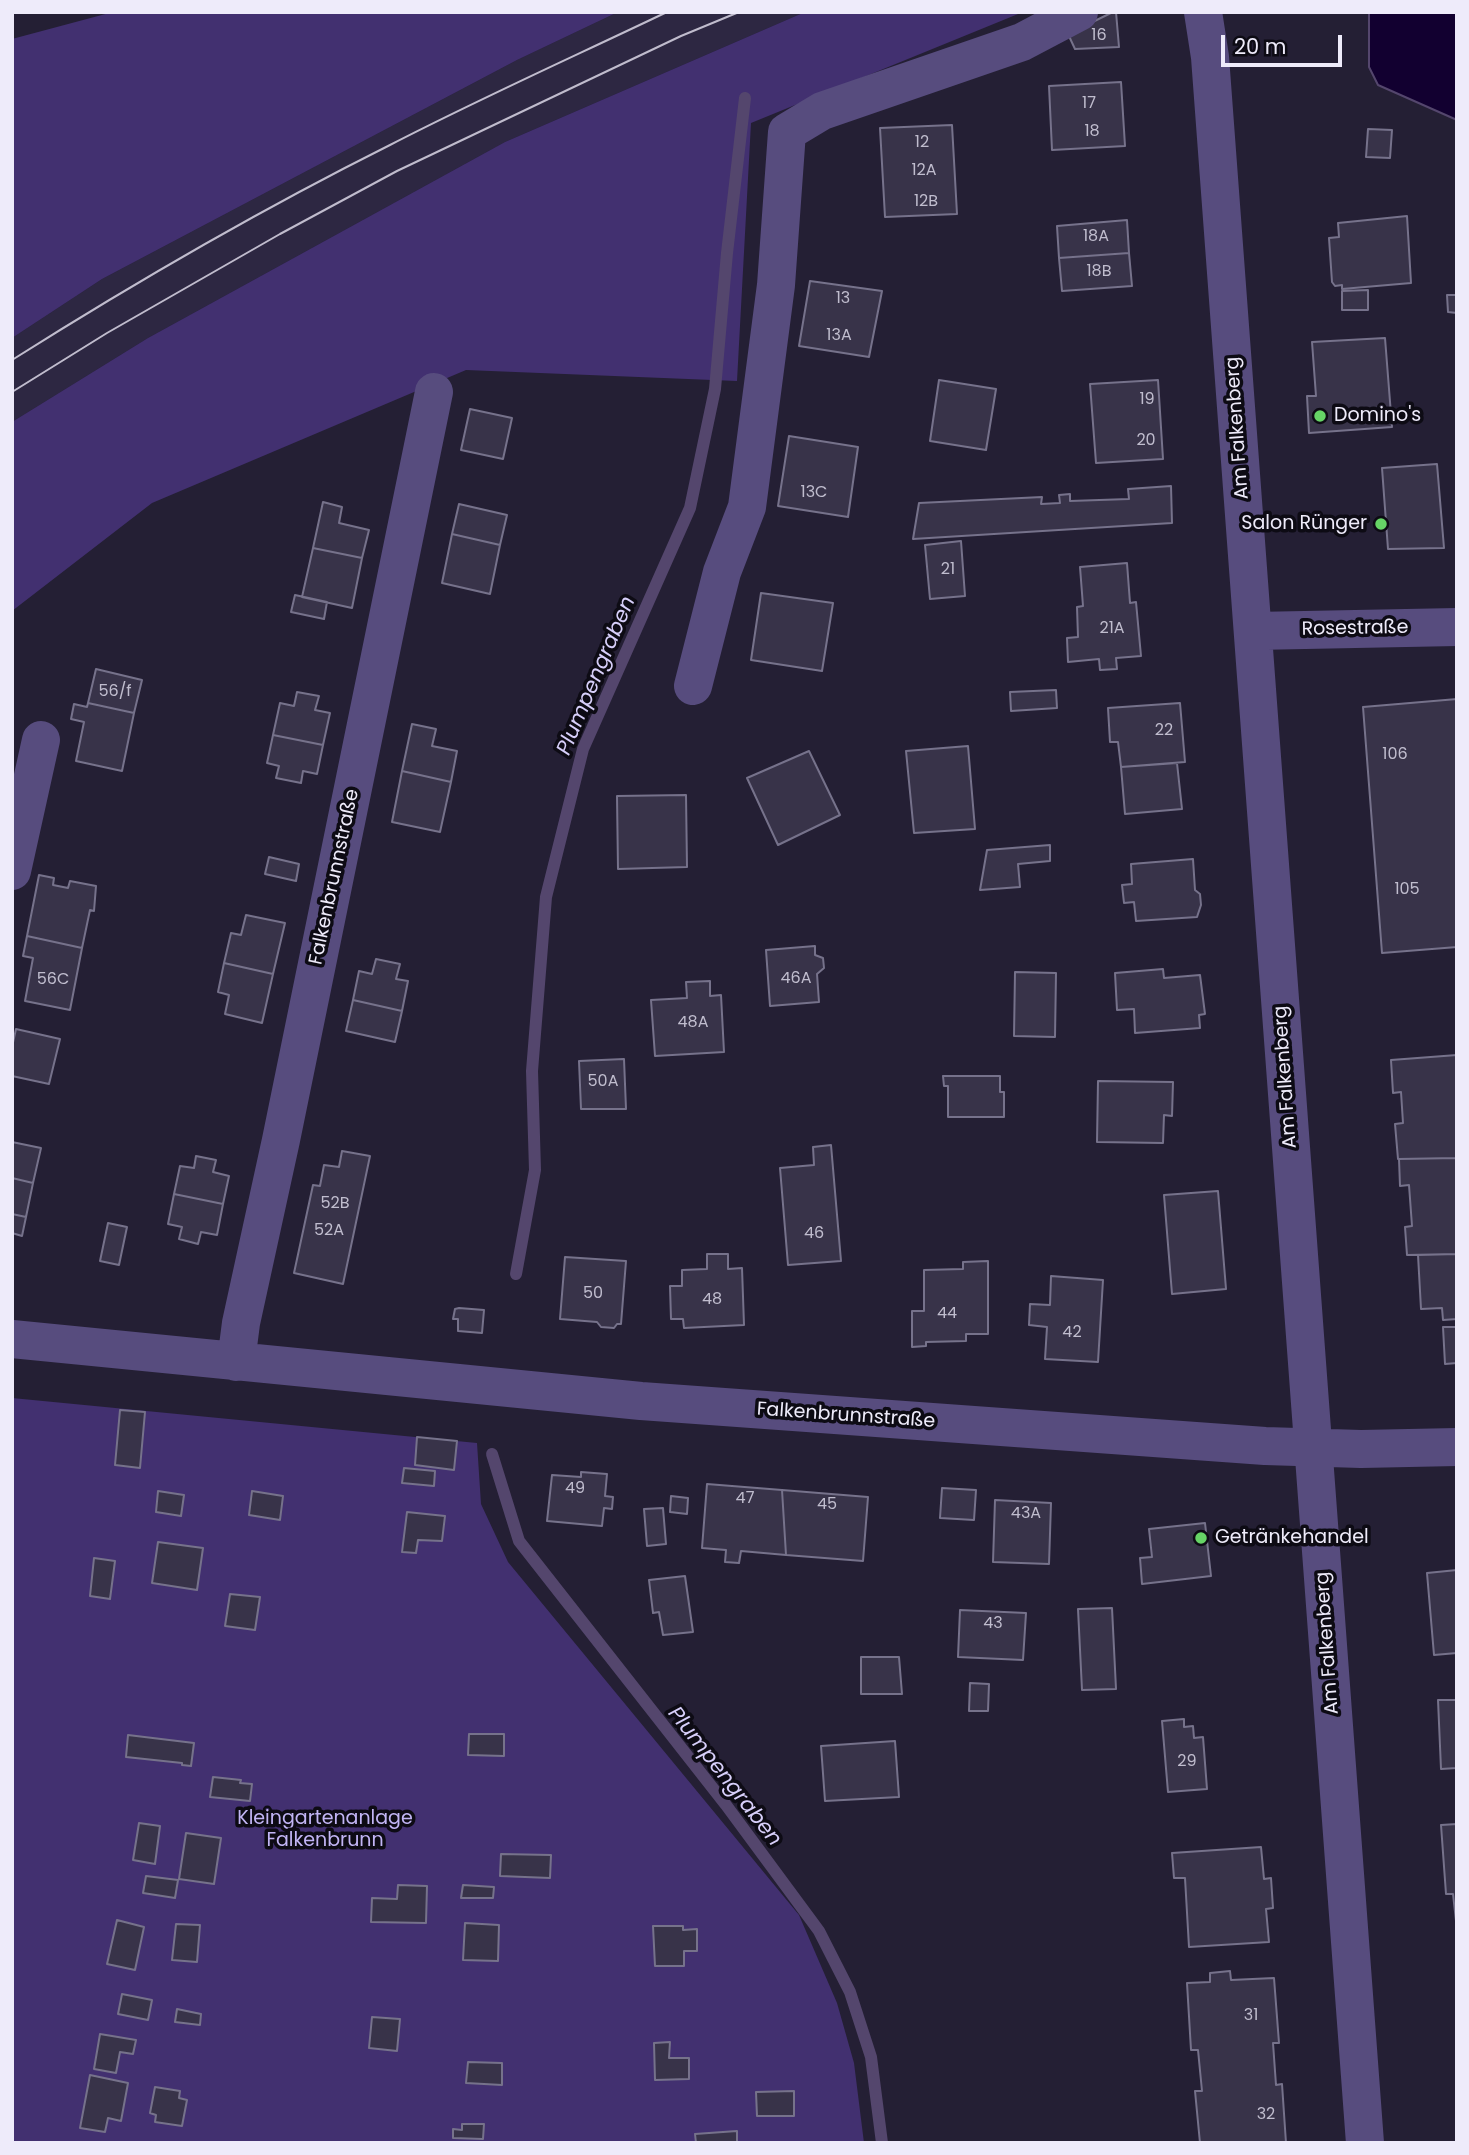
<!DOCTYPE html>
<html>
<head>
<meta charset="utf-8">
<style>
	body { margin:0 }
	#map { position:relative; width:1469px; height:2155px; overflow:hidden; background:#241f34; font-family:Poppins,sans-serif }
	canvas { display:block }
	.frame { position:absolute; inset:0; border:14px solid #eeebfa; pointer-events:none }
	.scale { position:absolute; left:1221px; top:35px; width:121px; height:32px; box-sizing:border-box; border:4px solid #eeebfa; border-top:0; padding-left:9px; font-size:21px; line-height:24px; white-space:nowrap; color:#eeebfa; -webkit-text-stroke:5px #0d0b14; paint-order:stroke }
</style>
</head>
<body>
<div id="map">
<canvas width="1469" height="2155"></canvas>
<div class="frame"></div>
<div class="scale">20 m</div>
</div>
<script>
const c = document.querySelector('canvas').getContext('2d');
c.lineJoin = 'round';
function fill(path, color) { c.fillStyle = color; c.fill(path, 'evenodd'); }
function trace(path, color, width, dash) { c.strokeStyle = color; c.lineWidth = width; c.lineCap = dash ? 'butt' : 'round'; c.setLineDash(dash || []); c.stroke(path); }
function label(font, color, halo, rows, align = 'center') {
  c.font = font + ' Poppins,sans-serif'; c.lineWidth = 7; c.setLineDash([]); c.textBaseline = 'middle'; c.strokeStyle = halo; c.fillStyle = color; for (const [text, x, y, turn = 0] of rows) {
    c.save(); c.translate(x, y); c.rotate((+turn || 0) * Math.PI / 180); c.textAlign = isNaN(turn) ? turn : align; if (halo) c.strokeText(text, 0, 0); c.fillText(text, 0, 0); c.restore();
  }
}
const built = new Path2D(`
	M618 12H805L505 142 148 338 12 422V338L102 279 517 60Z`);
const green = new Path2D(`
	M113 12H618L517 60 102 279 12 338V39Z
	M805 12H1023L751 123 737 381 466 370 152 503 12 611V422L148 338 505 142Z
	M12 1398 477 1443 481 1504 508 1562 799 1915 837 2003 854 2063 864 2143H12Z`);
const water = new Path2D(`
	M1369 12H1457V120L1378 85 1369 67Z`);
const stream = new Path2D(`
	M516 1274 535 1170 532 1071 546 897 583 749 690 508 715 389 727 253 745 98
	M492 1454 519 1541 726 1805 819 1931 850 1992 871 2057 882 2143`);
const building = new Path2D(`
	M1113 12H1116L1119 47 1075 49 1068 34Z
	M1121 82 1125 146 1052 150 1049 86Z
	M952 125 957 214 885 217 880 128Z
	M1368 129 1392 130 1390 158 1366 157Z
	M1407 216 1411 283 1342 289V285L1335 286 1332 282 1329 238 1339 237 1338 223Z
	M1127 220 1129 253 1059 258 1057 226Z
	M1129 253 1132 286 1062 291 1059 258Z
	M810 281 882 291 869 357 799 346Z
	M1368 290V310H1342V291Z
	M1447 295H1457V313L1448 312Z
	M1385 338 1392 427 1309 433 1307 396H1316L1312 342Z
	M939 380 996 389 986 450 930 441Z
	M1158 380 1163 459 1096 463 1090 384Z
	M470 409 512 418 503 459 461 450Z
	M789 436 858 447 848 517 778 506Z
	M1437 464 1444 548 1388 549 1382 468Z
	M1171 486 1172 523 913 539 919 503 1042 497 1041 504 1060 503 1059 495 1070 494V501L1129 499 1128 489Z
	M323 502 342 507 339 523 369 530 362 558 313 548Z
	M459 504 507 515 500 545 452 534Z
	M452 534 500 545 490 594 442 583Z
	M961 541 965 596 930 599 925 545Z
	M313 548 362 558 352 608 302 597Z
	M1127 563 1130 603 1136 602 1141 656 1116 658 1117 669 1100 670 1099 659 1068 662 1067 638 1078 637 1077 607 1083 606 1080 567Z
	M761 593 833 603 822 671 751 660Z
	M295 595 327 602 324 619 291 612Z
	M96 669 142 680 134 713 88 703Z
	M1056 690 1057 708 1011 711 1010 692Z
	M297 692 319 696 315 710 330 713 323 745 273 735 280 703 294 706Z
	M1457 699V947L1382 953 1363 707Z
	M88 703 134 713 122 771 76 761 84 722 71 719 74 704 87 707Z
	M1180 703 1185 762 1121 767 1118 742H1110L1108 708Z
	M412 724 436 729 432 746 457 751 451 782 402 771Z
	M273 735 323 745 317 774 303 771 301 783 276 778 279 766 267 763Z
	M968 746 975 829 914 833 906 751Z
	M809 751 840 815 778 845 747 778Z
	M1177 763 1182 809 1125 814 1121 767Z
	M402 771 451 782 440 832 392 822Z
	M686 795 687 867 618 869 617 796Z
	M1050 845V861L1018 864 1020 887 980 890 987 850Z
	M269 857 299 864 296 881 265 874Z
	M1193 859 1195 890 1200 894 1201 905 1197 917 1136 921 1134 902 1124 903 1122 885 1132 884 1131 864Z
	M39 875 54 878 53 885 68 888 70 881 96 886 94 911 90 910 82 948 27 936Z
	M246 915 285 923 273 974 224 963 231 933 241 935Z
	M27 936 82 948 70 1010 25 1001 33 958 23 956Z
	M815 946V955L823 958 824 968 817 974 819 1002 770 1006 766 950Z
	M376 959 400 964 396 979 408 981 402 1011 353 1000 359 971 372 974Z
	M224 963 273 974 262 1023 225 1014 229 995 218 992Z
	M1163 969 1164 978 1200 975 1205 1014 1199 1015 1200 1028 1135 1033 1134 1009 1117 1010 1115 973Z
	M1015 972 1056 973 1055 1037 1014 1036Z
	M710 981V996L721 995 724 1052 655 1056 651 1000 687 998 686 982Z
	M353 1000 402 1011 395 1042 346 1031Z
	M16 1029 60 1039 49 1084 12 1076V1047Z
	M1457 1055V1158L1398 1159 1395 1124 1403 1123 1401 1092 1393 1093 1391 1060Z
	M624 1059 626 1109H581L579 1061Z
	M943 1076H1000V1092H1004V1117H948V1086H944Z
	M1098 1081 1173 1082 1172 1116 1164 1115 1163 1143 1097 1142Z
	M12 1142 41 1148 33 1183 12 1178Z
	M831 1145 841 1261 788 1265 780 1168 814 1165 813 1147Z
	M342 1151 370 1156 343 1284 294 1273 313 1185 320 1186 324 1165 339 1167Z
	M196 1156 216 1160 213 1172 229 1176 223 1204 174 1194 180 1166 194 1168Z
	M1457 1158V1254L1407 1255 1405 1227 1412 1226 1409 1185 1400 1186 1399 1159Z
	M12 1178 33 1183 26 1217 12 1214Z
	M1218 1191 1226 1289 1172 1294 1164 1195Z
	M174 1194 223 1204 217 1235 201 1232 198 1244 179 1239 182 1227 168 1224Z
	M12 1214 26 1217 22 1236 12 1233Z
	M108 1223 127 1227 119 1265 100 1261Z
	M707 1254H728V1269L742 1268 744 1325 684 1328 683 1319H671L670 1286H682V1270L707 1269Z
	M1457 1254V1319L1443 1320 1442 1308 1421 1309 1418 1255Z
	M565 1257 626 1261 621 1324H617L614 1328 601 1327 597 1322 560 1319Z
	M988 1261V1334H966V1341L926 1342V1346L912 1347V1311H924V1270L963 1269V1262Z
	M1051 1276 1103 1280 1098 1362 1045 1359 1047 1327 1029 1325 1030 1304 1050 1305Z
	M459 1308 484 1310 482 1333 458 1331V1319H453L455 1309Z
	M1443 1327H1457V1363L1445 1364Z
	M120 1410 145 1412 140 1468 115 1465Z
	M417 1437 457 1441 454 1470 415 1465Z
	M404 1468 435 1471 434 1486 402 1483Z
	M581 1472 607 1474 605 1496 613 1497 612 1509 604 1508 602 1526 547 1521 552 1475 581 1477Z
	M707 1484 782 1490 786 1555 741 1551 739 1563 725 1562 726 1550 702 1548Z
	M942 1488 976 1490 974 1520 940 1518Z
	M782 1490 868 1497 863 1561 786 1555Z
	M158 1491 184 1495 181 1516 156 1512Z
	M252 1491 283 1496 280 1520 249 1515Z
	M671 1496 688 1498 687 1514 670 1512Z
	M995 1500 1051 1503 1049 1564 993 1562Z
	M663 1508 666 1544 647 1546 644 1509Z
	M407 1512 445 1516 442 1541 418 1540 416 1553 402 1552Z
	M1205 1523 1211 1576 1142 1584 1140 1558 1152 1557 1149 1529Z
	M158 1542 203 1548 197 1590 152 1583Z
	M94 1558 115 1561 110 1599 90 1596Z
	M1457 1570V1653L1434 1655 1427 1573Z
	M685 1576 693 1632 663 1635 659 1612 653 1613 649 1580Z
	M230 1594 260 1597 255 1630 225 1626Z
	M1112 1608 1116 1689 1082 1690 1078 1609Z
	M960 1610 1026 1613 1023 1660 958 1657Z
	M861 1657H899L902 1694H861Z
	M970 1683 989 1684 988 1711H969Z
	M1438 1700H1457V1768L1441 1769Z
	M1184 1719V1727L1193 1726 1194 1738 1203 1737 1207 1789 1168 1792 1162 1721Z
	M469 1734H504V1756L468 1755Z
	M128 1735 194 1743 191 1766 182 1765V1763L126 1757Z
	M895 1741 899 1797 825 1801 821 1746Z
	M213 1777 241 1780 240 1783 252 1784 250 1801 210 1797Z
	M139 1823 160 1826 155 1864 133 1860Z
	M1457 1824V1921H1456L1453 1894H1446L1441 1825Z
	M186 1833 221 1838 214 1884 179 1879Z
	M1261 1847 1264 1879 1271 1878 1273 1908 1266 1909 1269 1942 1189 1947 1185 1878H1174L1172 1853Z
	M501 1854 551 1855 550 1878 500 1876Z
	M146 1876 178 1880 175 1898 143 1893Z
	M398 1885 427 1886 426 1923 371 1922 372 1898 397 1899Z
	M463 1885 494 1887 493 1898H461Z
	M117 1920 144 1927 135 1970 107 1964Z
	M465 1923 499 1925 498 1961 463 1960Z
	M176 1924 200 1925 197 1962 172 1960Z
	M653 1926H683V1930L697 1929V1951H684V1966H655Z
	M1230 1971 1231 1980 1274 1978 1279 2043H1273L1276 2085 1282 2084 1286 2143H1200L1195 2091H1202L1198 2050H1191L1187 1983 1210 1982V1973Z
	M122 1994 152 2000 148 2020 118 2014Z
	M177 2009 201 2014 200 2025 175 2022Z
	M372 2017 400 2019 397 2051 369 2048Z
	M100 2034 136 2040 133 2054 120 2052 116 2073 94 2069Z
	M670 2042 669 2058H689V2079L655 2080 654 2043Z
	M468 2062 502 2063V2085L466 2083Z
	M90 2075 128 2083 121 2121 108 2118 105 2132 80 2128Z
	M155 2087 180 2091 179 2098 187 2100 182 2126 155 2122 156 2115 150 2113Z
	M794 2091V2116H757L756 2092Z
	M462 2124H484L483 2139 453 2138V2129L462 2130Z
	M737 2131V2143H696L695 2134Z`);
const minor = new Path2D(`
	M1203 12 1210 57 1365 2143
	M1254 631 1457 627
	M693 686 722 572 747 507 776 285 787 132 822 111 1022 42 1079 12
	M12 871 41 740
	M12 1339 641 1401 1265 1446 1361 1449 1457 1447
	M236 1362 241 1323 281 1140 434 392`);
const tram = new Path2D(`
	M12 360C134 283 260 210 390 145 481 98 575 56 667 12
	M12 392 107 333 280 234 397 171 681 36 739 12`);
const markers = [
	[1320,416,7,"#66d466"],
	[1381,524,7,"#66d466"],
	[1201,1538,7,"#66d466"]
];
const numberNames = [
	["16",1099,36],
	["17",1089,104],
	["18",1092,132],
	["12",922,143],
	["12A",924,171],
	["12B",926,202],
	["18A",1096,237],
	["18B",1099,272],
	["13",843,299],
	["13A",839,336],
	["19",1147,400],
	["20",1146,441],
	["13C",814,493],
	["21",948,570],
	["21A",1112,629],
	["56/f",115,692],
	["22",1164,731],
	["106",1395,755],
	["105",1407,890],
	["46A",796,979],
	["56C",53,980],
	["48A",693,1023],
	["50A",603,1082],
	["52B",335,1204],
	["52A",329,1231],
	["46",814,1234],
	["50",593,1294],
	["48",712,1300],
	["44",947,1314],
	["42",1072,1333],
	["49",575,1489],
	["47",745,1499],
	["45",827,1505],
	["43A",1026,1514],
	["43",993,1624],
	["29",1187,1762],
	["31",1251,2016],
	["32",1266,2115]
];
const poiNames = [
	["Domino's",1334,416],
	["Salon Rünger",1367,524,"right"],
	["Getränkehandel",1215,1538]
];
const streetNames = [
	["Am Falkenberg",1238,428,-94],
	["Rosestraße",1355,629,-1],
	["Falkenbrunnstraße",335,877,-78],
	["Am Falkenberg",1286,1077,-94],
	["Falkenbrunnstraße",846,1416,4],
	["Am Falkenberg",1328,1643,-94]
];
const parkNames = [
	["Kleingartenanlage",325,1819],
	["Falkenbrunn",325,1841]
];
const waterNames = [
	["Plumpengraben",597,676,-67],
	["Plumpengraben",724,1777,52]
];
fill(built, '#2d2742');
fill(green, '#423070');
fill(water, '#120030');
trace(water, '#54466d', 2);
trace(stream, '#54466d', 12);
fill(building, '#383349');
trace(building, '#76728b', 2);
trace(minor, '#574c7e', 38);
trace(tram, '#c0bccd', 2);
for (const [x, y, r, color] of markers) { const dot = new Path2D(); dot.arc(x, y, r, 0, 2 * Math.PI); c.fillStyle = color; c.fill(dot); trace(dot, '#0d0b14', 2.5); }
label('16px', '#c0bdce', null, numberNames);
label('19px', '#eeebfa', '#0d0b14', poiNames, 'left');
label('19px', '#eeebfa', '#0d0b14', streetNames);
label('19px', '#c2b5f5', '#0d0b14', parkNames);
label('italic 21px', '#d7cffa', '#0d0b14', waterNames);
</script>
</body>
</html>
